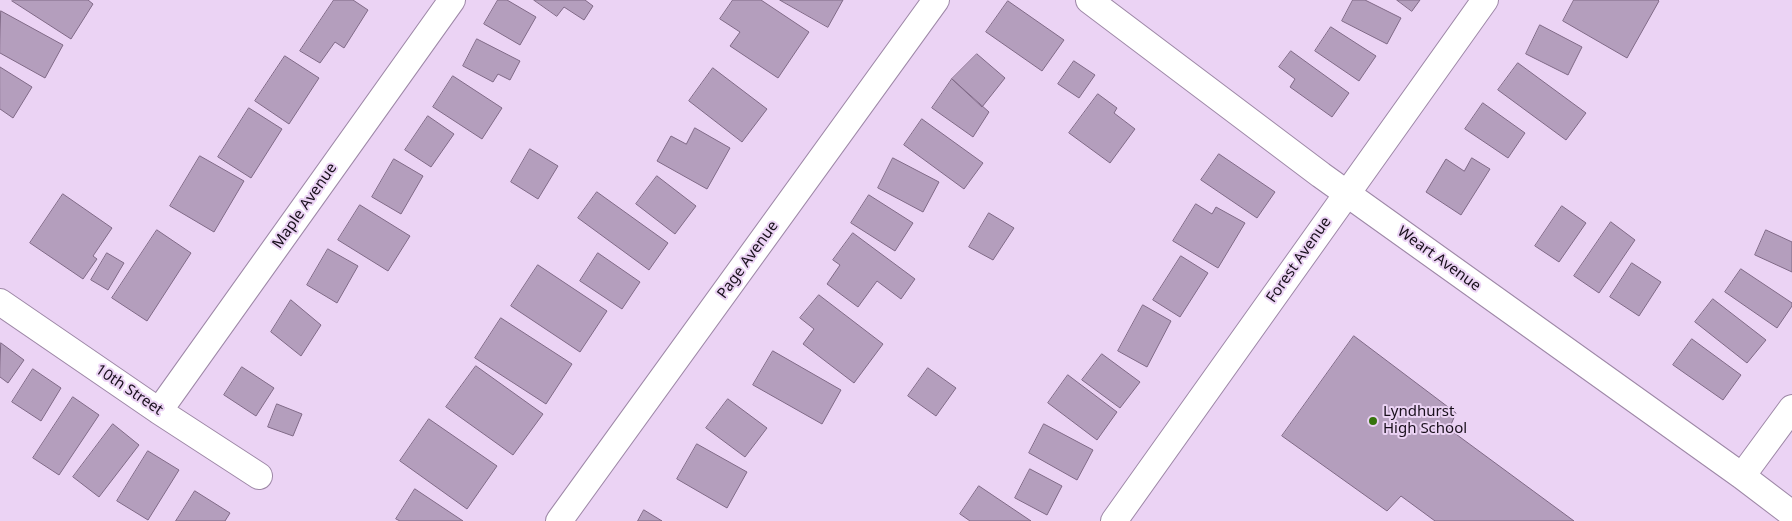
<!DOCTYPE html>
<html>
<head>
<meta charset="utf-8">
<style>
	body { margin:0 }
	canvas { display:block; background:#ebd3f4 }
</style>
</head>
<body>
<canvas width="1792" height="521"></canvas>
<script>
const c = document.querySelector('canvas').getContext('2d');
c.lineJoin = 'round';
function fill(path, color) { c.fillStyle = color; c.fill(path, 'evenodd'); }
function trace(path, color, width, dash) { c.strokeStyle = color; c.lineWidth = width; c.lineCap = dash ? 'butt' : 'round'; c.setLineDash(dash || []); c.stroke(path); }
function label(font, color, halo, rows, align = 'center') {
  c.font = font + ' "Noto Sans",sans-serif'; c.lineWidth = 4; c.setLineDash([]); c.textBaseline = 'middle'; c.strokeStyle = halo; c.fillStyle = color; for (const [text, x, y, turn = 0] of rows) {
    c.save(); c.translate(x, y); c.rotate((+turn || 0) * Math.PI / 180); c.textAlign = isNaN(turn) ? turn : align; if (halo) c.strokeText(text, 0, 0); c.fillText(text, 0, 0); c.restore();
  }
}
const building = new Path2D(`
	M13 0H88L93 4 71 39 12 1Z
	M334 0H353L368 10 344 48 335 42 320 63 300 51Z
	M498 0H507L536 17 520 45 484 24Z
	M534 0H585L593 6 584 20 564 7 557 16Z
	M733 0H761L809 32 778 78 730 46 740 32 720 19Z
	M780 0H843L828 27Z
	M1353 0H1365L1401 18 1387 44 1342 21Z
	M1397 0H1420L1412 11Z
	M1574 0H1658L1659 1 1627 58 1563 21Z
	M1008 1 1064 40 1042 71 986 32Z
	M1 11 63 45 45 78 0 53Z
	M1540 25 1582 47 1568 75 1526 54Z
	M1331 27 1376 56 1359 81 1315 51Z
	M477 39 520 61 510 80 498 74 493 82 463 66Z
	M1291 51 1349 93 1332 117 1290 87 1295 79 1279 67Z
	M977 54 1005 78 982 107 952 79Z
	M285 56 319 78 289 124 255 101Z
	M1074 61 1095 75 1079 98 1058 84Z
	M1518 63 1586 113 1566 140 1498 90Z
	M0 67 32 87 13 118 0 109Z
	M713 68 767 109 742 142 689 101Z
	M453 76 502 108 482 139 433 107Z
	M952 79 989 112 973 137 932 108Z
	M1098 94 1117 108 1114 113 1135 129 1110 163 1069 133Z
	M1483 103 1525 133 1508 158 1465 129Z
	M249 108 282 129 251 178 218 157Z
	M428 116 454 134 431 167 405 150Z
	M922 119 983 163 964 189 904 145Z
	M695 128 730 148 707 189 657 161 671 136 686 144Z
	M530 149 558 166 538 199 511 182Z
	M1219 154 1275 192 1257 218 1201 180Z
	M200 156 244 181 214 232 170 206Z
	M893 158 939 182 923 212 878 188Z
	M1472 158 1490 169 1461 215 1426 192 1446 159 1464 171Z
	M394 159 423 176 401 214 372 197Z
	M657 176 696 206 675 234 636 204Z
	M597 192 668 243 649 270 578 218Z
	M63 194 112 228 93 256 97 259 83 279 30 243Z
	M869 195 913 223 895 251 851 223Z
	M1196 204 1212 214 1216 207 1245 223 1218 268 1173 241Z
	M360 205 410 236 388 271 338 240Z
	M1562 206 1586 223 1559 262 1535 246Z
	M989 213 1014 228 993 260 969 247Z
	M1611 222 1635 240 1599 293 1574 276Z
	M157 230 191 253 147 321 112 298Z
	M1766 230 1792 242V272L1755 255Z
	M853 233 915 279 901 299 877 281 858 307 827 284 840 265 833 260Z
	M328 249 358 266 337 303 307 285Z
	M107 253 124 263 108 290 91 280Z
	M598 253 640 282 622 309 580 281Z
	M1181 256 1208 273 1180 317 1153 300Z
	M1632 263 1661 282 1639 316 1610 297Z
	M538 265 607 311 580 352 511 306Z
	M1741 269 1792 303V306L1777 328 1725 292Z
	M819 295 883 344 854 383 803 344 814 329 800 318Z
	M1713 299 1766 340 1747 363 1695 322Z
	M291 300 321 325 301 356 271 332Z
	M1143 305 1171 321 1147 367 1118 351Z
	M501 318 572 364 546 404 475 358Z
	M1354 336 1456 413 1449 429 1574 521H1435L1401 496 1387 511 1282 436Z
	M1692 339 1741 375 1723 400 1673 365Z
	M1 343 24 360 8 383 0 377Z
	M773 351 841 390 822 424 753 385Z
	M1102 354 1140 382 1120 408 1082 380Z
	M476 366 543 414 513 455 446 407Z
	M242 367 274 388 256 416 224 395Z
	M928 368 956 388 936 416 908 396Z
	M33 369 61 388 41 421 12 402Z
	M1068 375 1117 412 1097 440 1048 403Z
	M73 397 99 415 59 475 33 458Z
	M728 399 767 428 745 457 706 428Z
	M277 404 302 414 293 436 268 427Z
	M429 419 497 466 467 509 400 461Z
	M113 424 139 445 99 497 73 477Z
	M1044 424 1093 450 1077 480 1029 453Z
	M697 444 747 472 727 508 677 479Z
	M148 451 179 470 148 520 117 501Z
	M1030 469 1062 486 1047 515 1015 498Z
	M979 486 1031 521H970L960 514Z
	M415 489 463 521H400L396 519Z
	M195 491 230 513 225 521H176Z
	M644 510 662 521H638Z`);
const street = new Path2D(`
	M1089 0 1321 175 1742 476 1792 514
	M0 302 159 411 259 476
	M159 411 452 0
	M1742 476 1792 408
	M559 521 936 0
	M1114 521 1485 0`);
const markers = [
	[1373,421,5,"#36740d"]
];
const streetNames = [
	["Maple Avenue",305,206,-55],
	["Weart Avenue",1439,259,36],
	["Page Avenue",748,260,-54],
	["Forest Avenue",1299,260,-55],
	["10th Street",129,390,34]
];
const poiNames = [
	["Lyndhurst",1383,412],
	["High School",1383,429]
];
fill(building, '#b49ebd');
trace(building, '#806a87', 1);
trace(street, '#9e88a7', 28);
trace(street, '#fff', 26);
for (const [x, y, r, color] of markers) { const dot = new Path2D(); dot.arc(x, y, r, 0, 2 * Math.PI); c.fillStyle = color; c.fill(dot); trace(dot, '#ebd3f4', 2); }
label('15px', '#180f1b', '#ebd3f4', streetNames);
label('15px', '#180f1b', '#ebd3f4', poiNames, 'left');
</script>
</body>
</html>
